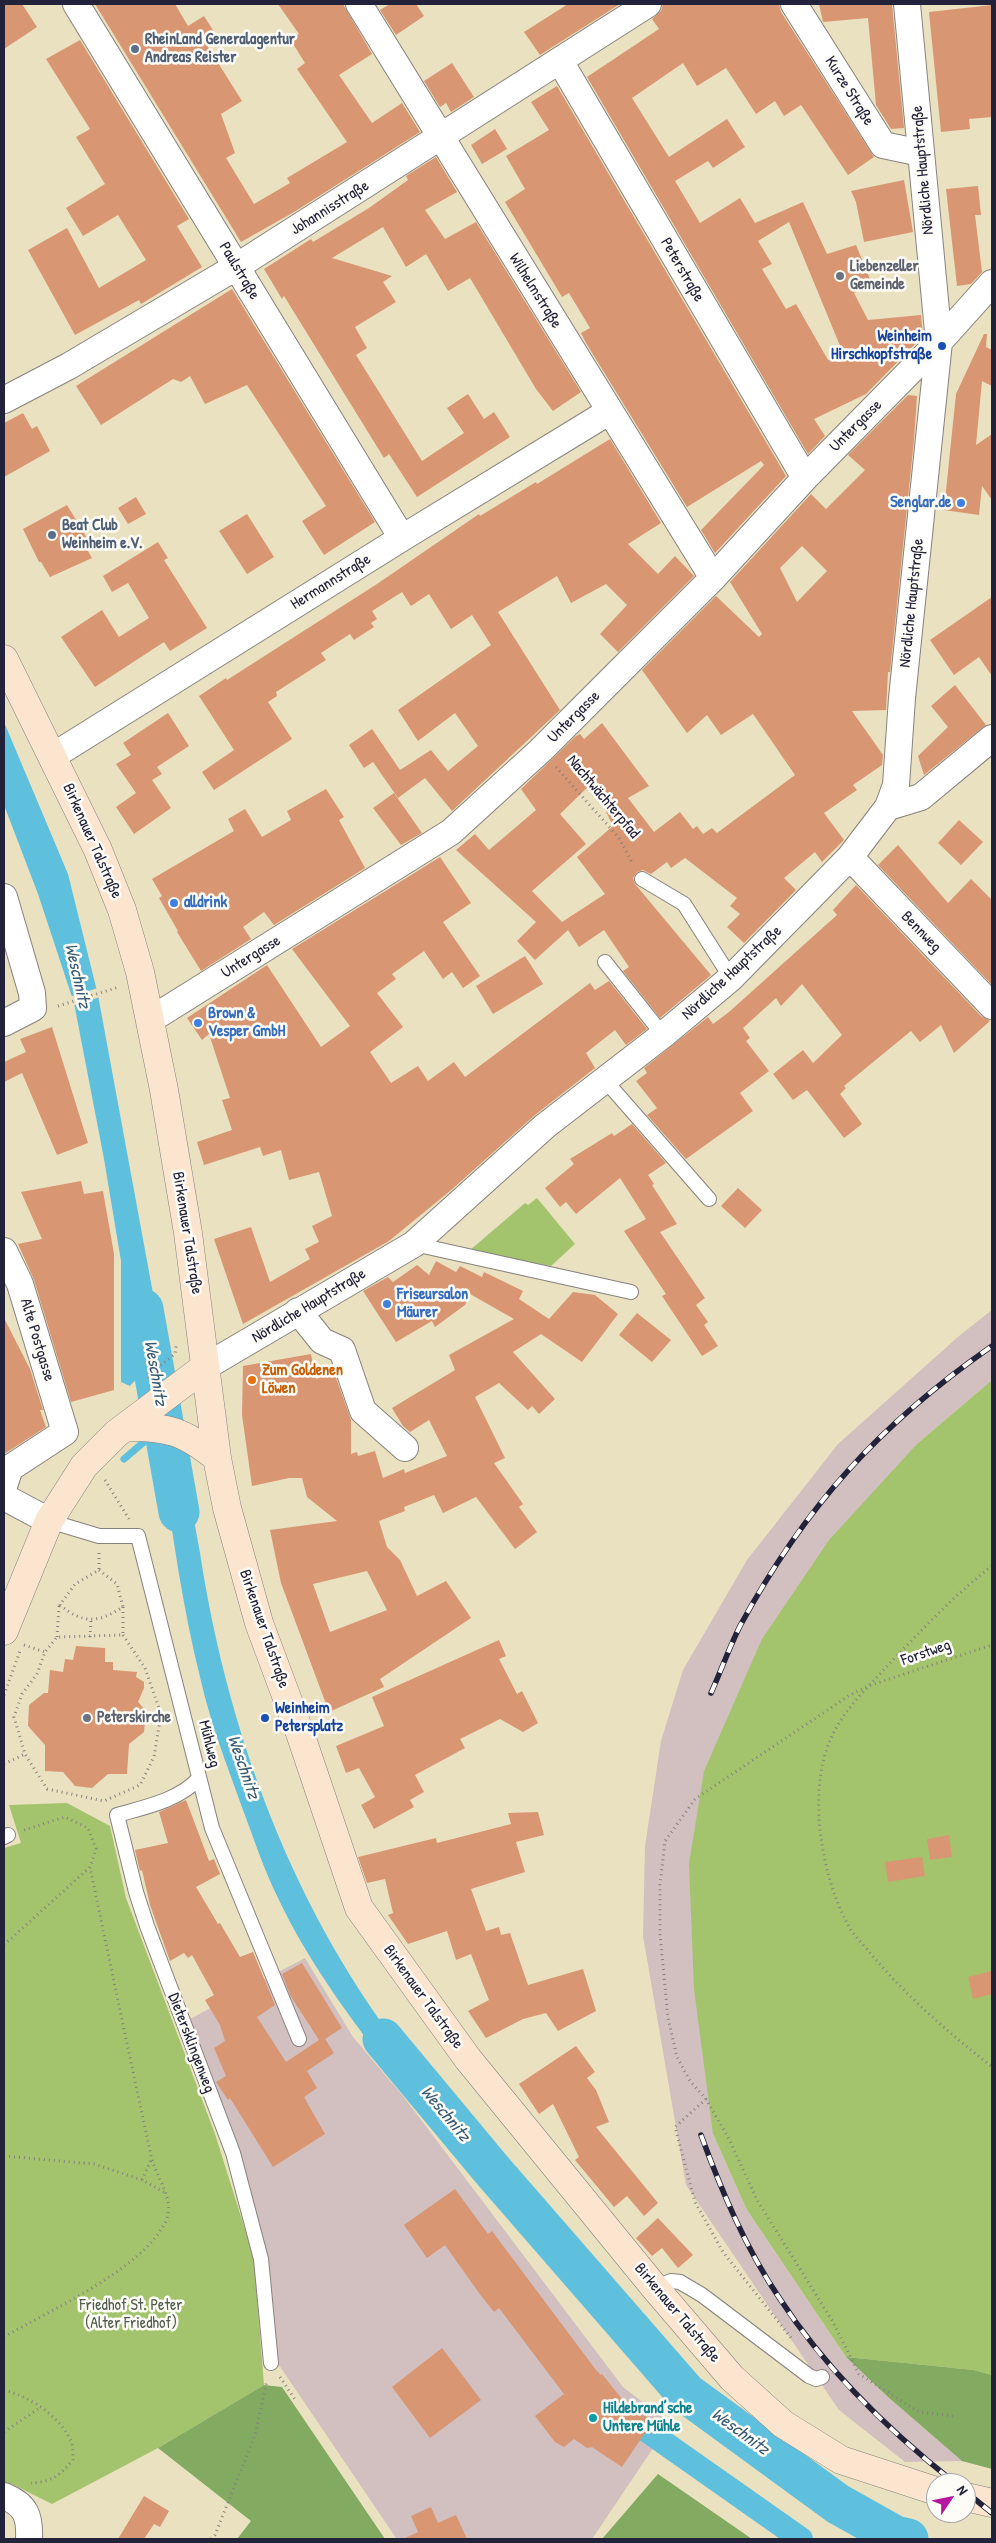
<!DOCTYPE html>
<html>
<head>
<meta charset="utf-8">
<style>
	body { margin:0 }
	#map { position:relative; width:996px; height:2543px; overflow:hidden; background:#eae1c0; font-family:"Patrick Hand",sans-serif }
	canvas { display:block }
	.frame { position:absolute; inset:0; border:5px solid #22223b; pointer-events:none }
	.north { position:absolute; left:926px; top:2473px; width:50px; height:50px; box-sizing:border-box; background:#fdfcf7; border:1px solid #a5a5ac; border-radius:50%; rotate:56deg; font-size:14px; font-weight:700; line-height:20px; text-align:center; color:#22223b }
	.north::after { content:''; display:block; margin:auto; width:18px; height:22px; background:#b5179e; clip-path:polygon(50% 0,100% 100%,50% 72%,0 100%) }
</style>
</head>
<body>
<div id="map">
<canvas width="996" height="2543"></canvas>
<div class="frame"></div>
<div class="north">N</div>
</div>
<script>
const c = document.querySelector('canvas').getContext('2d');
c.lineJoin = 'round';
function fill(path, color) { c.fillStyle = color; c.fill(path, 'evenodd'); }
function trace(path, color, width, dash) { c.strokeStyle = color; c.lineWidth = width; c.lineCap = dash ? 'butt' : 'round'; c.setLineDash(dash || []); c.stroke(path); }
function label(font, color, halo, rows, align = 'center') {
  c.font = font + ' "Patrick Hand",sans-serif'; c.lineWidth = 5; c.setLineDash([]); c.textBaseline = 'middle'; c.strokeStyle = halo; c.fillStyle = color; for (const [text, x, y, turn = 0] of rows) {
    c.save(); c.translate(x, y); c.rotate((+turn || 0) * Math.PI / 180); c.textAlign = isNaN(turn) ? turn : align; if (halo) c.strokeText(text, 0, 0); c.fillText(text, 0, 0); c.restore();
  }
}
const industrial = new Path2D(`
	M992 1310V1380L917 1444 713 2134 747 2210 846 2357 888 2397 962 2461 905 2462 839 2410 686 2185 643 1936 645 1846 661 1741 683 1670 747 1560 838 1444 959 1336Z
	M305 1958 353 2037 403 2096 623 2387 670 2423 592 2539 396 2538 277 2362 264 2254 188 2020Z`);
const green = new Path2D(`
	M537 1198 575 1244 551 1266 469 1251 525 1203 528 1205Z
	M992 1380V2375L974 2370 846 2357 747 2210 713 2134 694 1989 689 1864 704 1771 762 1639 829 1540 917 1444Z
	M67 1803 110 1826 126 1898 215 2134 254 2258 264 2385 158 2448 52 2504 12 2484 4 2483V1848L21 1843 9 1805Z`);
const forest = new Path2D(`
	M846 2357 974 2370 992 2375V2469L962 2461 888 2397Z
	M264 2385 282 2387 385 2539H237L251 2521 158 2448Z
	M658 2474 752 2539H602Z`);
const water = new Path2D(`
	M4 722 68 874 98 995 164 1353 130 1386 121 1382V1261L104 1159 74 1003 38 894 4 805Z
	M161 1454 182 1457 186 1463C188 1493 195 1523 200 1553 229 1743 301 1931 425 2079L407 2092C360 2031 311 1968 278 1898 264 1870 254 1839 243 1810 228 1768 211 1725 201 1681 182 1606 172 1530 161 1454Z`);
const pier = new Path2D(`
	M98 988 100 997 72 1006 69 997Z
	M166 1349V1354L132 1388H128Z`);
const stream = new Path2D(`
	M124 1459 152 1435`);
const canal = new Path2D(`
	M646 2430 801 2539`);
const river = new Path2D(`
	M143 1309 179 1512
	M383 2039 492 2170 686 2393 838 2504 895 2536 908 2539`);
const building = new Path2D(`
	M4 4H22L37 27 4 49Z
	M95 4H175L188 26 204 16 214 32 203 39 242 101 221 114 235 153 226 158 254 204 290 183 287 178 347 142 297 69 305 63 290 39 299 34 278 4H343L372 54 339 75 372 123 402 103 420 132 294 212 241 242Z
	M390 4H416L424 16 396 35 380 10Z
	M568 4H620L540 55 524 32Z
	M663 4H779L781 12 874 157 848 175 801 105 784 116 775 101 756 114 726 68 697 86 683 63 632 98 669 157 727 119 745 147 713 168 708 161 675 181 700 223 740 198 755 223 803 202 827 254 856 245 872 284 854 293 868 320 921 315 923 336 866 394 814 419 825 436 808 454 587 77 659 29 652 19 661 11ZM789 222 843 353 828 360 796 304 786 309 762 269 772 264 758 241Z
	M819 4H892L904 128 891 129 876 105 868 18 823 22Z
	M992 5V117L969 119 970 129 941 132 929 12Z
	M80 40 189 219 177 226 202 267 141 304 139 300 75 335 28 250 67 228 99 288 146 260 118 215 83 236 66 208 105 184 76 137 90 129 46 59Z
	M452 63 474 97 451 112 446 103 440 107 424 81Z
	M557 86 786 476 715 553 701 530 764 465 761 461 687 507 586 343 581 333 590 328 569 293 562 297 505 202 525 189 506 156 549 130 531 102Z
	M495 129 507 149 482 164 471 145Z
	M436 157 457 192 425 210 445 239 476 222 581 392 553 411 536 389 470 278 448 291 426 254 406 267 383 227 332 258 392 276 383 282 396 302 355 327 367 348 356 355 422 461 464 433 447 408 468 394 484 419 494 412 510 437 417 497 389 454 384 458 284 296 282 299 264 269 311 239 313 242 369 208 408 180 406 176Z
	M904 180 913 232 864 242 856 202 851 191Z
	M978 186 981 215H975L982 272 971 284 957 286 946 189Z
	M232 289 375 522 324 555 302 521 326 506 247 385 205 404 190 376 181 382 173 379 101 425 76 386Z
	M984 334H987L986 347 992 350V386L982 381 976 445 992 434V500L982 486 979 515 944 510 956 394Z
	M908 395 917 396 914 440 890 672H888L886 710 852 711 883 755 882 765 853 785 857 790 824 813 844 840 822 862 815 852 784 878 796 890 744 943 727 927 740 914 730 906 737 898 685 858 671 868 667 862 651 874 643 870 637 872 633 878 635 884 711 975 660 1018 623 971 629 967 604 930 579 947 568 930 535 960 517 941 536 922 456 850 475 834 489 850 536 810 521 789 576 736 580 734 584 739 602 723 649 786 628 798 654 832 680 812 693 829 697 826 703 834 712 828 717 833 795 775 753 714 721 735 707 715 687 733 642 670 716 596 759 637 762 634 730 582 811 494 826 509 865 470 848 455ZM802 546 827 571 797 602 780 568ZM592 783 613 826 577 857 605 894 562 922 532 891 586 844 560 814Z
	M23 413 32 429 37 426 50 451 4 477V423Z
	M610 439 661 523 628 544 658 574 675 556 694 576 618 652 600 634 627 605 606 584 571 603 557 576 498 612 560 710 452 811 425 778 398 798 373 762 364 768 349 745 372 729 400 770 431 750 448 771 478 746 455 713 418 741 398 710 491 645 472 615 451 629 429 594 411 606 402 592 372 611 377 619 371 623 374 627 354 640 350 634 321 653 326 660 276 692 277 696 268 702 292 739 214 790 202 772 234 750 199 696 226 678 227 680 377 584 479 514 480 516 536 482 537 484Z
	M136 497 146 514 128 524 118 508Z
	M67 505 90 543 85 546 92 558 50 577 41 562H39L23 529Z
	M247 514 274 557 247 574 219 531Z
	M158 542 168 558 164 560 207 628 170 651 164 642 95 687 61 637 102 610 119 637 149 618 128 583 112 592 103 576Z
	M992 597V676L979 657 954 675 930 640Z
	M955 685 986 725 924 775 918 756 948 727 931 706Z
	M168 713 189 746 157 767 162 774 152 780 171 808 134 834 116 807 136 793 116 764 131 755 123 743Z
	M326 789 344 817 339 820 365 868 274 925 264 912 243 927 251 939 201 971 177 932 178 931 159 898 162 896 152 879 234 831 228 819 245 809 262 837 291 820 287 811Z
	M394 793 422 833 401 845 373 808Z
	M959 820 983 842 961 865 938 843Z
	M898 845 948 903 971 879 992 900V985L878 865Z
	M440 857 471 903 443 922 480 976 463 988 452 972 443 979 424 951 392 974 396 979 377 993 403 1027 370 1052 391 1083 418 1066 428 1081 454 1062 465 1077 590 983 595 990 609 981 647 1029 626 1045 615 1030 586 1053 595 1068 535 1115 450 1191 389 1241 243 1324 214 1239 251 1227 270 1282 310 1259 305 1249 319 1242 312 1226 332 1216 319 1172 289 1180 281 1150 263 1156 260 1147 204 1165 197 1142 232 1130 222 1100 230 1098 209 1034 202 1040 187 1018 267 965 321 1047 350 1026 292 949Z
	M856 885 981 1016 990 1021 954 1053 941 1025 920 1042 911 1031 844 1086 846 1088 840 1094 862 1124 844 1138 807 1090 793 1100 773 1074 803 1050 813 1063 842 1035 802 984 781 1006 776 998 743 1028 750 1038 746 1041 769 1071 740 1093 753 1111 686 1159 647 1115 657 1108 636 1081 647 1073 644 1068 708 1017 713 1024 729 1012 837 915 833 910Z
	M525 956 543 984 493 1014 476 986Z
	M52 1027 88 1143 57 1155 22 1073 4 1082V1062L26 1052 20 1039Z
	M632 1124 666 1163 648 1175 654 1184 652 1185 677 1224 660 1232 705 1298 696 1305 708 1322 704 1325 718 1346 702 1356 662 1296 666 1294 624 1231 646 1219 620 1178 576 1214 566 1202 560 1207 545 1188 574 1164 570 1159 612 1133 614 1136Z
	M81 1181 84 1194 103 1191 114 1254V1390L71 1402 34 1280 18 1244 42 1239 21 1192Z
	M738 1188 762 1210 745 1228 721 1206Z
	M436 1261 456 1272 460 1266 482 1277 484 1272 523 1291 519 1299 549 1319 573 1292 595 1295 618 1314 582 1362 541 1334 513 1352 555 1399 539 1414 532 1406 528 1410 499 1383 475 1397 505 1458 494 1463 523 1504 519 1507 537 1532 515 1549 476 1497 443 1513 434 1495 404 1507 405 1511 379 1521 387 1547 400 1560 417 1596 446 1581 471 1618 380 1679 384 1687 329 1712 281 1583 270 1530 337 1521 307 1497 302 1478H289L252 1486 242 1415 243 1366 311 1354 316 1379 334 1372 351 1420V1454L357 1452 358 1456 375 1451 383 1478 404 1469 405 1473 447 1456 429 1420 410 1432 403 1426 392 1408 455 1370 449 1355 514 1319 470 1294 465 1305 435 1327 432 1321 396 1342 363 1291 388 1277 393 1282 417 1265 429 1275ZM367 1571 387 1610 330 1632 313 1584Z
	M637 1313 671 1340 652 1362 619 1335Z
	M4 1318 30 1369 43 1410H40L46 1427 4 1454Z
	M499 1640 506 1656 499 1659 517 1694 522 1691 538 1723 523 1732 500 1719 460 1739 465 1748 415 1775 424 1792 410 1800 414 1807 374 1829 361 1805 375 1797 359 1768 346 1773 336 1746 384 1726 372 1697Z
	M76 1646 105 1648V1662H113V1670L137 1672 136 1677 144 1682V1688L138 1702 146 1711 144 1732 129 1744 127 1774H108L92 1788 75 1786 63 1772 45 1771V1745L28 1726 29 1705 44 1693H48L50 1670 63 1672 65 1659 73 1660Z
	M186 1800 209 1861 214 1859 220 1874 196 1887 218 1924 220 1923 240 1957 253 1952 275 2005 257 2017 286 2062 319 2040 290 1995 282 1974 302 1963 342 2028 325 2039 334 2053 307 2071 317 2088 304 2097 325 2134 273 2167 230 2098 228 2100 216 2082 226 2076 214 2048 225 2041 220 2025 205 2000 214 1995 192 1955 188 1958 184 1953 170 1961 150 1905 142 1870 140 1871 135 1850 168 1843 159 1812Z
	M538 1812 544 1835 516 1842 525 1872 471 1889 486 1931 499 1927 501 1935 510 1933 528 1985 583 1969 596 2011 558 2031 546 2013 523 2019 486 2038 468 2011 489 2000 471 1954 456 1960 447 1931 408 1944 388 1915 393 1913 385 1879 367 1883 358 1857 436 1838 437 1843 511 1824 508 1813Z
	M949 1835 952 1857 930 1860 927 1839Z
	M922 1857 925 1876 888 1882 885 1862Z
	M992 1971V1994L973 1999 968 1977Z
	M576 2046 595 2072 587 2078 596 2090 609 2122 596 2127 658 2203 644 2216 627 2196 614 2207 575 2160 579 2157 553 2104 539 2114 519 2084Z
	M455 2189 488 2234 492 2231 596 2370 601 2375 602 2374 625 2403 653 2421 622 2467 592 2447 587 2448 574 2439 564 2447 555 2442 535 2416 564 2394 499 2308 494 2312 479 2293 445 2245 427 2258 404 2225Z
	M658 2218 693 2255 678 2268 662 2248 652 2256 636 2238Z
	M442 2348 481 2400 430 2438 392 2387Z
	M144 2496 169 2511 160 2527 154 2524 144 2539H118Z
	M431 2507 438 2523 456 2515 467 2539H403L418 2532 411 2516Z`);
const path = new Path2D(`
	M556 767 619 838 633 864
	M58 1006 119 987
	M149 1378 147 1376 175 1354 176 1346
	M105 1480 129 1519
	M99 1553V1570
	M992 1566C955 1594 924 1628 891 1662 870 1685 844 1709 831 1738 807 1791 821 1875 848 1925 853 1935 864 1945 871 1954 907 1997 949 2033 992 2067
	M99 1570 117 1584 123 1607C98 1623 83 1624 60 1605L75 1584Z
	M123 1607V1635
	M123 1635 145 1668 161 1714 154 1757 140 1785 104 1801 47 1789 25 1754 14 1717 22 1694 37 1674 45 1652 57 1637Z
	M57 1637 59 1606
	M90 1637 91 1619
	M24 1645 45 1652
	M4 1695 20 1651
	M4 1764 25 1754
	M4 1945 90 1867 96 1849 88 1828 65 1817 24 1830
	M706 2099 675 2127 695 2202 723 2252 792 2339
	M4 2156 94 2164 142 2180 164 2192
	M142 2180 151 2160
	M4 2337C50 2310 141 2270 165 2223 177 2200 155 2177 151 2155 130 2059 110 1963 90 1867
	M280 2377 296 2401
	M4 2390C30 2397 59 2415 71 2441 73 2446 73 2454 73 2460 60 2475 52 2482 31 2483
	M953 2416 919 2412 859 2374 833 2322 757 2200 729 2139 706 2099 690 2081 677 2057 668 2018 660 1934V1885L665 1841 695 1799 850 1695 868 1686 992 1645
	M4 2432 41 2407
	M211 2539 215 2535 255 2435 267 2380`);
const service = new Path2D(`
	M642 879 684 904 731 978
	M605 962 663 1035
	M604 1079 709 1199
	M414 1244 631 1292
	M49 1521 99 1536H138L212 1828 299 2039
	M199 1778C180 1800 145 1807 117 1815L136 1892 147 1926 233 2153 261 2259 271 2363
	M4 1837 8 1835
	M655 2288 671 2281 680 2282 702 2295 809 2376 816 2379 822 2377`);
const minor = new Path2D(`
	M76 4 402 538
	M359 4 713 578
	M794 4 883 145 921 153
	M560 61 805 478
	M4 400 69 366 236 267 648 4
	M53 756 402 538 610 411
	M888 807 921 797 992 738
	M850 857 992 1006
	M4 897 32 993 33 1008 4 1023
	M150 1020 451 832 541 750 713 578 805 478 939 342 992 283
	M4 1251 20 1284 65 1432
	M298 1311 322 1341 342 1350 363 1411 405 1448
	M205 1367 414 1244 545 1126 663 1035 731 978 850 857 888 807 896 785 902 698 939 342 907 4
	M4 1486 10 1468 65 1432
	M4 1497 49 1521
	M4 2496C26 2505 30 2516 29 2539`);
const secondary = new Path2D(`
	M4 659 98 850 122 910 140 972 164 1090 188 1233 217 1458 227 1508 259 1623 300 1733 359 1908 468 2059 655 2288 732 2378 783 2424 841 2460 936 2491
	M126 1427C168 1426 185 1432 217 1458
	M4 1631 49 1521 84 1466 117 1433 205 1367
	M966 2497 992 2503`);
const rail = new Path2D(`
	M711 1693C721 1671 729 1648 740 1626 805 1506 880 1424 992 1346
	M701 2135C722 2192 746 2249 780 2299 827 2371 888 2430 955 2483
	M966 2492 992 2513`);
const markers = [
	[135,49,5,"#5c6f8a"],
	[840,276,5,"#6b7280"],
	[942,346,5,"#1a4fb4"],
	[961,503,5,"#3f7fe0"],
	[52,535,5,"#5c6f8a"],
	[174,903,5,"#3f7fe0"],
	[198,1023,5,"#3f7fe0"],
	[387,1304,5,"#3f7fe0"],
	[252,1380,5,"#e8710a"],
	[87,1718,5,"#6b7280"],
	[265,1718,5,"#1a4fb4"],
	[593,2418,5,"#0f9aa8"]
];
const serviceNames = [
	["RheinLand Generalagentur",145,40],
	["Andreas Reister",145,58],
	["Beat Club",62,526],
	["Weinheim e.V.",62,544]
];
const streetNames = [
	["Kurze Straße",849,91,58],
	["Nördliche Hauptstraße",923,170,-95],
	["Johannisstraße",330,208,-32],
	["Peterstraße",682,270,60],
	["Paulstraße",239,271,59],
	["Wilhelmstraße",535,291,58],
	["Untergasse",856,426,-45],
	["Hermannstraße",331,582,-32],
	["Nördliche Hauptstraße",912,603,-84],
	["Untergasse",574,717,-45],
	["Nachtwächterpfad",603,797,50],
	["Birkenauer Talstraße",92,841,66],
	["Bennweg",921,932,46],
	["Untergasse",251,957,-32],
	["Nördliche Hauptstraße",732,973,-43],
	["Birkenauer Talstraße",187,1233,81],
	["Nördliche Hauptstraße",309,1306,-31],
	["Alte Postgasse",37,1340,73],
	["Birkenauer Talstraße",264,1629,71],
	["Forstweg",926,1653,-19],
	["Mühlweg",209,1744,76],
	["Birkenauer Talstraße",423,1997,54],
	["Dietersklingenweg",191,2043,69],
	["Birkenauer Talstraße",677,2313,50]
];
const worshipNames = [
	["Liebenzeller",850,267],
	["Gemeinde",850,285],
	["Peterskirche",97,1718]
];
const transitNames = [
	["Weinheim",932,337],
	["Hirschkopfstraße",932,355],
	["Weinheim",275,1709,"left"],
	["Petersplatz",275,1727,"left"]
];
const shopNames = [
	["Senglar.de",951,503,"right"],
	["alldrink",184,903],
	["Brown &",208,1014],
	["Vesper GmbH",208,1032],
	["Friseursalon",397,1295],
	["Mäurer",397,1313]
];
const foodNames = [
	["Zum Goldenen",262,1371],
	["Löwen",262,1389]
];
const parkNames = [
	["Friedhof St. Peter",131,2306],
	["(Alter Friedhof)",131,2324]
];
const cultureNames = [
	["Hildebrand’sche",603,2409],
	["Untere Mühle",603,2427]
];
const waterNames = [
	["Weschnitz",77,976,77],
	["Weschnitz",155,1373,80],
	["Weschnitz",243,1767,71],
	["Weschnitz",445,2114,50],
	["Weschnitz",740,2432,36]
];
fill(industrial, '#d2bfbf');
fill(green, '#a3c46d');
fill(forest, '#82aa60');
fill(water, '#5fc0dd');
fill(pier, '#eae1c0');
trace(stream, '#5fc0dd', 7);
trace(canal, '#5fc0dd', 24);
trace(river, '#5fc0dd', 41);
fill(building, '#d99672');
trace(service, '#86827e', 16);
trace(minor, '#86827e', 28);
trace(secondary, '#86827e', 29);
trace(path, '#86827e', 3, [1, 4]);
trace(service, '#fff', 14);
trace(minor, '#fff', 26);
trace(secondary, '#fbe5cf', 28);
trace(rail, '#22223b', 5.5);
trace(rail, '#fdfcf7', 4, [11]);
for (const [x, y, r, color] of markers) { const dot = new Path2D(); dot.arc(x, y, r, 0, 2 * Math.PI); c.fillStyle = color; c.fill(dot); trace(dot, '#fdfcf7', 2); }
label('bold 16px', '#4e5e75', '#fdfcf7', serviceNames, 'left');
label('16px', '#22223b', '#fdfcf7', streetNames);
label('bold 16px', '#5b616d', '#fdfcf7', worshipNames, 'left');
label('bold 16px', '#164399', '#fdfcf7', transitNames, 'right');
label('bold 16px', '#366cbe', '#fdfcf7', shopNames, 'left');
label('bold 16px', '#c56008', '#fdfcf7', foodNames, 'left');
label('16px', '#4f5b4c', '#fdfcf7', parkNames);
label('bold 16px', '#0d838f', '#fdfcf7', cultureNames, 'left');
label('italic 18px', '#375974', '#fdfcf7', waterNames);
</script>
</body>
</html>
